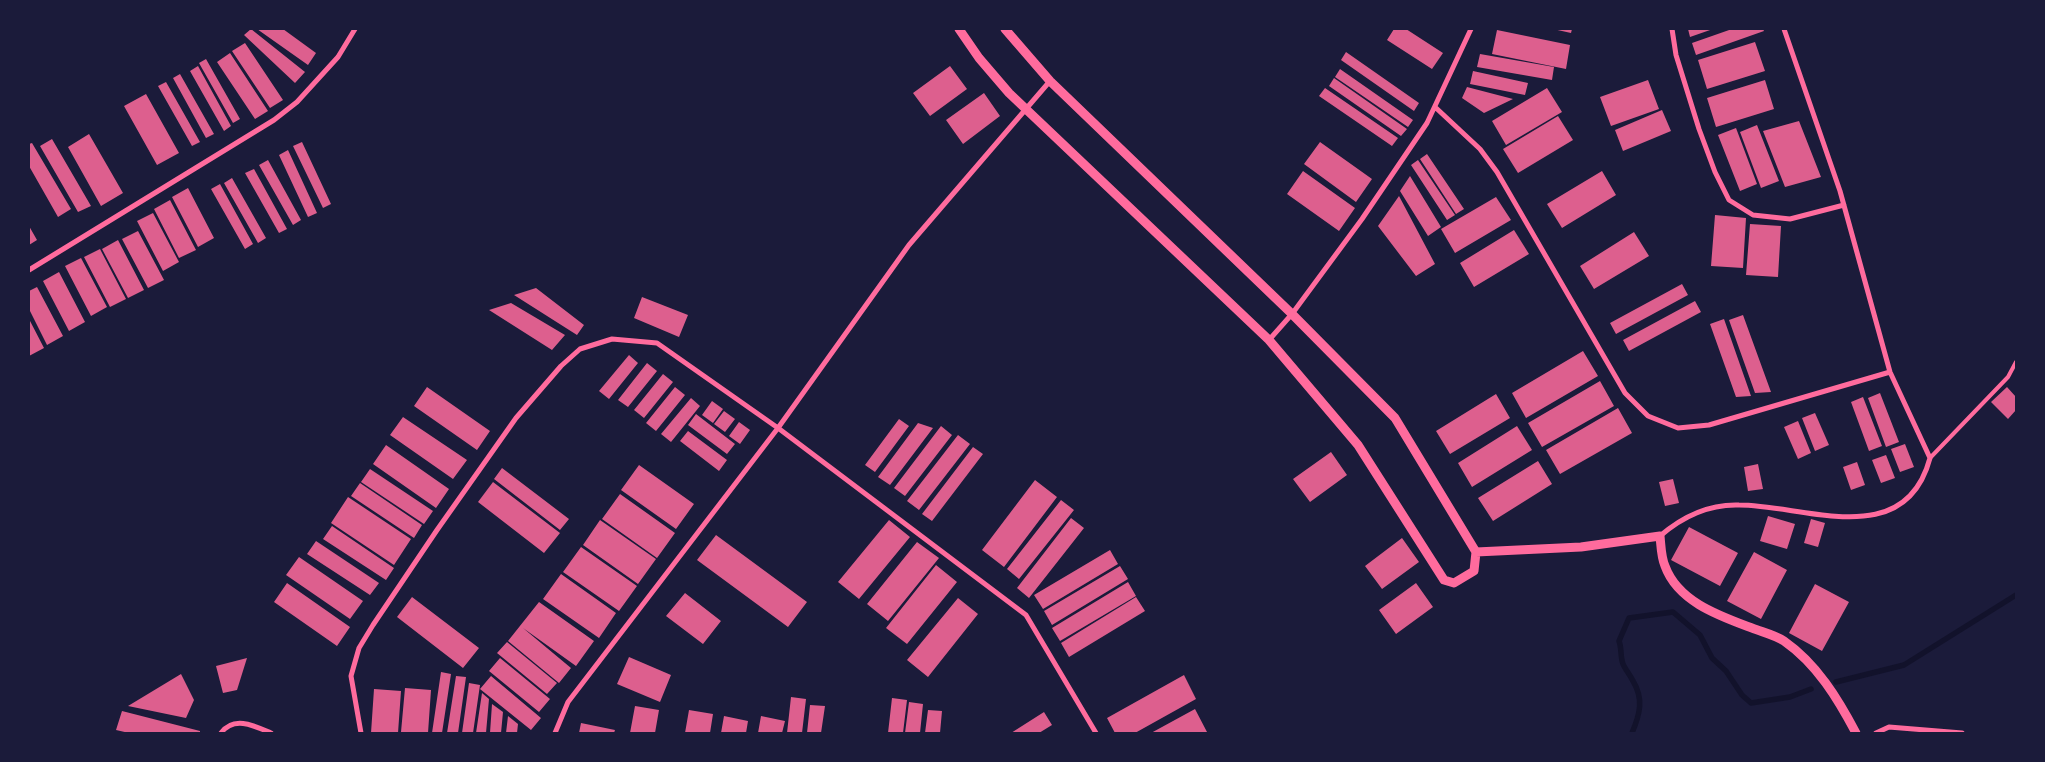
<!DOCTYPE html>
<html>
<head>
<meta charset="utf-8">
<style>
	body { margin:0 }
	#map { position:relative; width:2045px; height:762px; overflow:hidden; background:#1b1b3a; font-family:"DM Sans",sans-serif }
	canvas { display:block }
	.frame { position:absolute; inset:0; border:30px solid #1b1b3a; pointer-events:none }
</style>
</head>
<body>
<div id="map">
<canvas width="2045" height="762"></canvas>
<div class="frame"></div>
</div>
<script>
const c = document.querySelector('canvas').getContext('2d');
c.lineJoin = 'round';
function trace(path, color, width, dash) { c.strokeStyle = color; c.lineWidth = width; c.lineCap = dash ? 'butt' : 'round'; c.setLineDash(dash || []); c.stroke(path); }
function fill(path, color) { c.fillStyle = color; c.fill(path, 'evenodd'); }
const stream = new Path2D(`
	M1836 682 1904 665 2016 595
	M1632 733C1640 714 1644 699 1633 681 1630 675 1625 669 1623 664 1620 656 1622 649 1619 641L1629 618 1673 612 1700 635 1712 658 1726 671 1742 695 1751 703 1790 697 1811 689`);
const building = new Path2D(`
	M251 29 305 72 295 83 244 35Z
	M257 29H283L316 53 308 65Z
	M1394 29H1406L1443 53 1432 69 1387 40Z
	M1553 29H1572L1571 33Z
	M1688 29H1713L1690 37Z
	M1732 29H1763L1764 31 1696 55 1692 43Z
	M1497 30 1570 45 1566 69 1492 54Z
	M1755 42 1765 71 1707 89 1698 60Z
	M245 43 283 100 270 108 232 51Z
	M1346 52 1419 103 1414 111 1341 60Z
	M230 53 268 111 255 119 217 62Z
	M1480 54 1554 67 1552 80 1477 67Z
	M206 59 240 119 233 123 199 63Z
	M198 66 231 126 224 131 190 71Z
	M950 66 967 89 930 116 913 93Z
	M1340 69 1413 120 1408 127 1335 77Z
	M1473 71 1528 83 1525 95 1470 84Z
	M180 74 214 134 206 138 173 78Z
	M1334 78 1407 129 1401 136 1329 86Z
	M1648 80 1659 109 1611 126 1600 97Z
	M1765 80 1774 109 1716 127 1707 98Z
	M166 82 200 142 192 146 158 86Z
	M1467 87 1513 99 1484 113 1462 98Z
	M1325 88 1398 138 1392 146 1319 96Z
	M1547 88 1562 112 1506 145 1492 121Z
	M984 93 1000 116 963 144 946 120Z
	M146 94 179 153 157 165 124 106Z
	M1662 110 1671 131 1623 151 1615 130Z
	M1558 116 1573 140 1518 173 1503 149Z
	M1799 121 1821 177 1785 187 1763 131Z
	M1757 125 1779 181 1761 188 1740 132Z
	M1736 128 1757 184 1740 191 1718 135Z
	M89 134 123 193 101 206 68 147Z
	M52 139 91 206 78 212 40 146Z
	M302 142 331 204 323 208 293 146Z
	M1320 142 1372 179 1356 202 1304 164Z
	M32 143 71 209 58 217 29 166V144Z
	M288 150 317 213 308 217 279 155Z
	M1427 154 1464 209 1456 214 1420 159Z
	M268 160 301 220 293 225 259 165Z
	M1418 160 1455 215 1447 220 1411 165Z
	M254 169 287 229 279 233 245 173Z
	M1303 171 1355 208 1339 231 1287 194Z
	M1602 171 1616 195 1562 228 1547 204Z
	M1410 176 1441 227 1428 236 1400 191Z
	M232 178 266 238 258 243 224 183Z
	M220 184 253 244 245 249 211 189Z
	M188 188 214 238 198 247 172 197Z
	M1399 196 1435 264 1416 276 1378 226Z
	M1496 197 1511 220 1455 253 1441 229Z
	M170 200 196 250 179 258 154 209Z
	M153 213 179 262 163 271 137 221Z
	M1715 215 1746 218 1743 268 1711 266Z
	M1750 224 1781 226 1778 277 1746 275Z
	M29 226 37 240 29 245Z
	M1514 230 1529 254 1474 287 1460 263Z
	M138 231 164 280 148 288 122 239Z
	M1634 232 1649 256 1594 289 1580 266Z
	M118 240 144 290 128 298 102 249Z
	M100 249 126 299 110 307 84 257Z
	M81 258 107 307 91 316 65 266Z
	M59 272 85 322 69 331 43 281Z
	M1682 284 1688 295 1616 334 1610 323Z
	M37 287 63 336 47 345 29 309V291Z
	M536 288 584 325 577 335 514 295Z
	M642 297 688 315 679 337 634 318Z
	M1695 301 1701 312 1629 351 1623 340Z
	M511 303 565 335 552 350 489 310Z
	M1743 315 1771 392 1755 393 1729 320Z
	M29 319 44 348 29 356Z
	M1724 319 1751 396 1736 397 1710 324Z
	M1583 351 1598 376 1526 418 1512 393Z
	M629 355 638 363 609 399 599 391Z
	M647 363 657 371 628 407 618 400Z
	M663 374 673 382 644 418 634 410Z
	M1600 381 1614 406 1542 447 1528 423Z
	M427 387 490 431 477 450 414 406Z
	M675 387 685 395 656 431 646 423Z
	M2007 387 2016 397V410L2008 419 1991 402Z
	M1880 393 1899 442 1886 447 1868 398Z
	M1496 394 1510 418 1450 454 1436 431Z
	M1863 397 1882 446 1869 451 1851 402Z
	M691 398 700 406 671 442 661 434Z
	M712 401 723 409 713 423 702 415Z
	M1618 408 1632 433 1560 474 1546 450Z
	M724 411 735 419 725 432 714 424Z
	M1815 413 1829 445 1815 451 1802 418Z
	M696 414 735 444 727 454 688 425Z
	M403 417 467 460 453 479 390 435Z
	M899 419 909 426 875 472 865 465Z
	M1798 421 1811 453 1798 459 1784 427Z
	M739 422 750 430 740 444 729 436Z
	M918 423 933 428 890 485 878 477Z
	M941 426 952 435 905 496 894 488Z
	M1517 426 1532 450 1472 487 1458 463Z
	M688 431 727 460 719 471 680 441Z
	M958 435 970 444 919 510 907 501Z
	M1905 444 1914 467 1900 472 1891 449Z
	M386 445 449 489 436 508 373 464Z
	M973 447 983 454 932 521 922 514Z
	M1331 452 1347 475 1310 502 1293 479Z
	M1886 455 1895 478 1881 483 1872 460Z
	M1538 461 1552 484 1493 521 1478 498Z
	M1857 462 1865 485 1851 490 1843 467Z
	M1758 464 1763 489 1748 491 1744 467Z
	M639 465 694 504 676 529 621 490Z
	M502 468 569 519 560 530 494 479Z
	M370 469 433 511 424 524 361 482Z
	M1673 479 1679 503 1665 506 1659 482Z
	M1035 480 1057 497 1004 567 982 550Z
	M493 482 560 533 544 553 478 502Z
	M360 483 422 525 414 538 351 496Z
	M620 494 675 533 657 558 602 519Z
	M348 497 411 539 394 565 331 523Z
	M1061 500 1074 510 1019 579 1007 569Z
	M1768 516 1795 524 1787 549 1760 541Z
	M1071 518 1084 528 1029 598 1017 588Z
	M1811 519 1825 523 1818 547 1804 543Z
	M600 520 656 559 638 584 583 545Z
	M889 520 910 537 859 599 838 582Z
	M332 526 394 568 386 580 323 539Z
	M1689 527 1738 553 1720 586 1671 560Z
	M716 535 807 602 788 627 697 560Z
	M1402 538 1419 562 1382 589 1365 566Z
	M316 541 379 583 370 595 307 554Z
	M917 542 939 558 888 621 867 604Z
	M581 547 637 586 619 611 563 572Z
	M1110 550 1118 564 1043 609 1034 595Z
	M1754 552 1787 570 1761 619 1727 601Z
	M299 557 363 601 350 619 286 575Z
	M936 565 957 582 907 644 886 628Z
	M1120 566 1128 579 1052 625 1044 611Z
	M561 574 616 613 599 638 543 599Z
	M1128 582 1136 596 1060 641 1052 628Z
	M287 583 350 627 337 646 274 602Z
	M1416 583 1433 607 1396 634 1379 610Z
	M1815 584 1849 602 1822 651 1789 633Z
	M685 593 721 621 703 644 666 616Z
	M412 597 479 648 463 668 397 617Z
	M1136 597 1145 611 1069 657 1061 643Z
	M958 598 978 614 928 677 907 660Z
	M539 602 594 641 576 666 523 628 571 668 559 683 508 641Z
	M507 642 557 683 547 694 497 653Z
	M629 657 671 675 660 702 617 684Z
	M247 658 237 690 223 693 216 666Z
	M500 658 550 699 539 712 489 671Z
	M441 672 451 674 442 733H432Z
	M181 674 194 700 186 718 128 706Z
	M1184 675 1196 699 1135 733H1115L1107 718Z
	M456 676 466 677 458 733H447Z
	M491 676 541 718 531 730 480 689Z
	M469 683 480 685 473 733H462Z
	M405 688 431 690 428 733 401 732Z
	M374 689 401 691 398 733H371Z
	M482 693 489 699 486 733H476Z
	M791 697 806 699 802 733H787Z
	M892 698 907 700 903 733H888Z
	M909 702 923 704 920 733H905Z
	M492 704 503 712 501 733H490Z
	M810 705 825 706 821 733H807Z
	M635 706 659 710 655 733H630Z
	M1195 709 1207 732 1151 733Z
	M689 710 713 714 710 733H685Z
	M928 710 942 711 940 733H925Z
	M122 711 200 731V733H129L116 730Z
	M1044 712 1052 725 1039 733H1011Z
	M508 716 518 724 517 733H506Z
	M724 716 748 721 746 733H721Z
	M761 716 785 721 782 733H758Z
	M581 723 615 730 614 733H579Z`);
const service = new Path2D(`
	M1930 458 2008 377 2016 362`);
const minor = new Path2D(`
	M1672 29 1676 55 1699 129 1715 172 1729 200 1753 215 1790 219 1844 205
	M1435 107 1480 149 1497 172 1625 393 1648 416 1678 428 1709 425 1890 372
	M29 270 274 120 297 102 338 57 355 29
	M1269 340 1292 314 1362 219 1427 123 1471 29
	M1660 536C1682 517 1709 504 1739 505 1805 505 1905 552 1930 458L1890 372 1840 191 1784 29
	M221 733C234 715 255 726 271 733
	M361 733 351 676 359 648 373 625 437 530 516 418 561 366 580 349 612 339 657 343 778 428 1026 615 1096 733
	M555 733 568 702 778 428 909 245 1050 81
	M1876 733 1889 727 1962 733`);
const tertiary = new Path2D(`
	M959 29 979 58 1009 93 1269 340 1358 445 1444 580 1454 583 1474 571 1476 552 1395 418 1292 314 1050 81 1005 29
	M1476 552 1581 547 1660 536C1661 545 1661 557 1665 566 1678 602 1720 616 1752 628 1762 632 1775 635 1784 641 1817 664 1838 699 1856 733`);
trace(stream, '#12122b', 5.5);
fill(building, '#dd5f8e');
trace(service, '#ff6b9d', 4);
trace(minor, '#ff6b9d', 5);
trace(tertiary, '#ff6b9d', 9);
</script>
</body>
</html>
